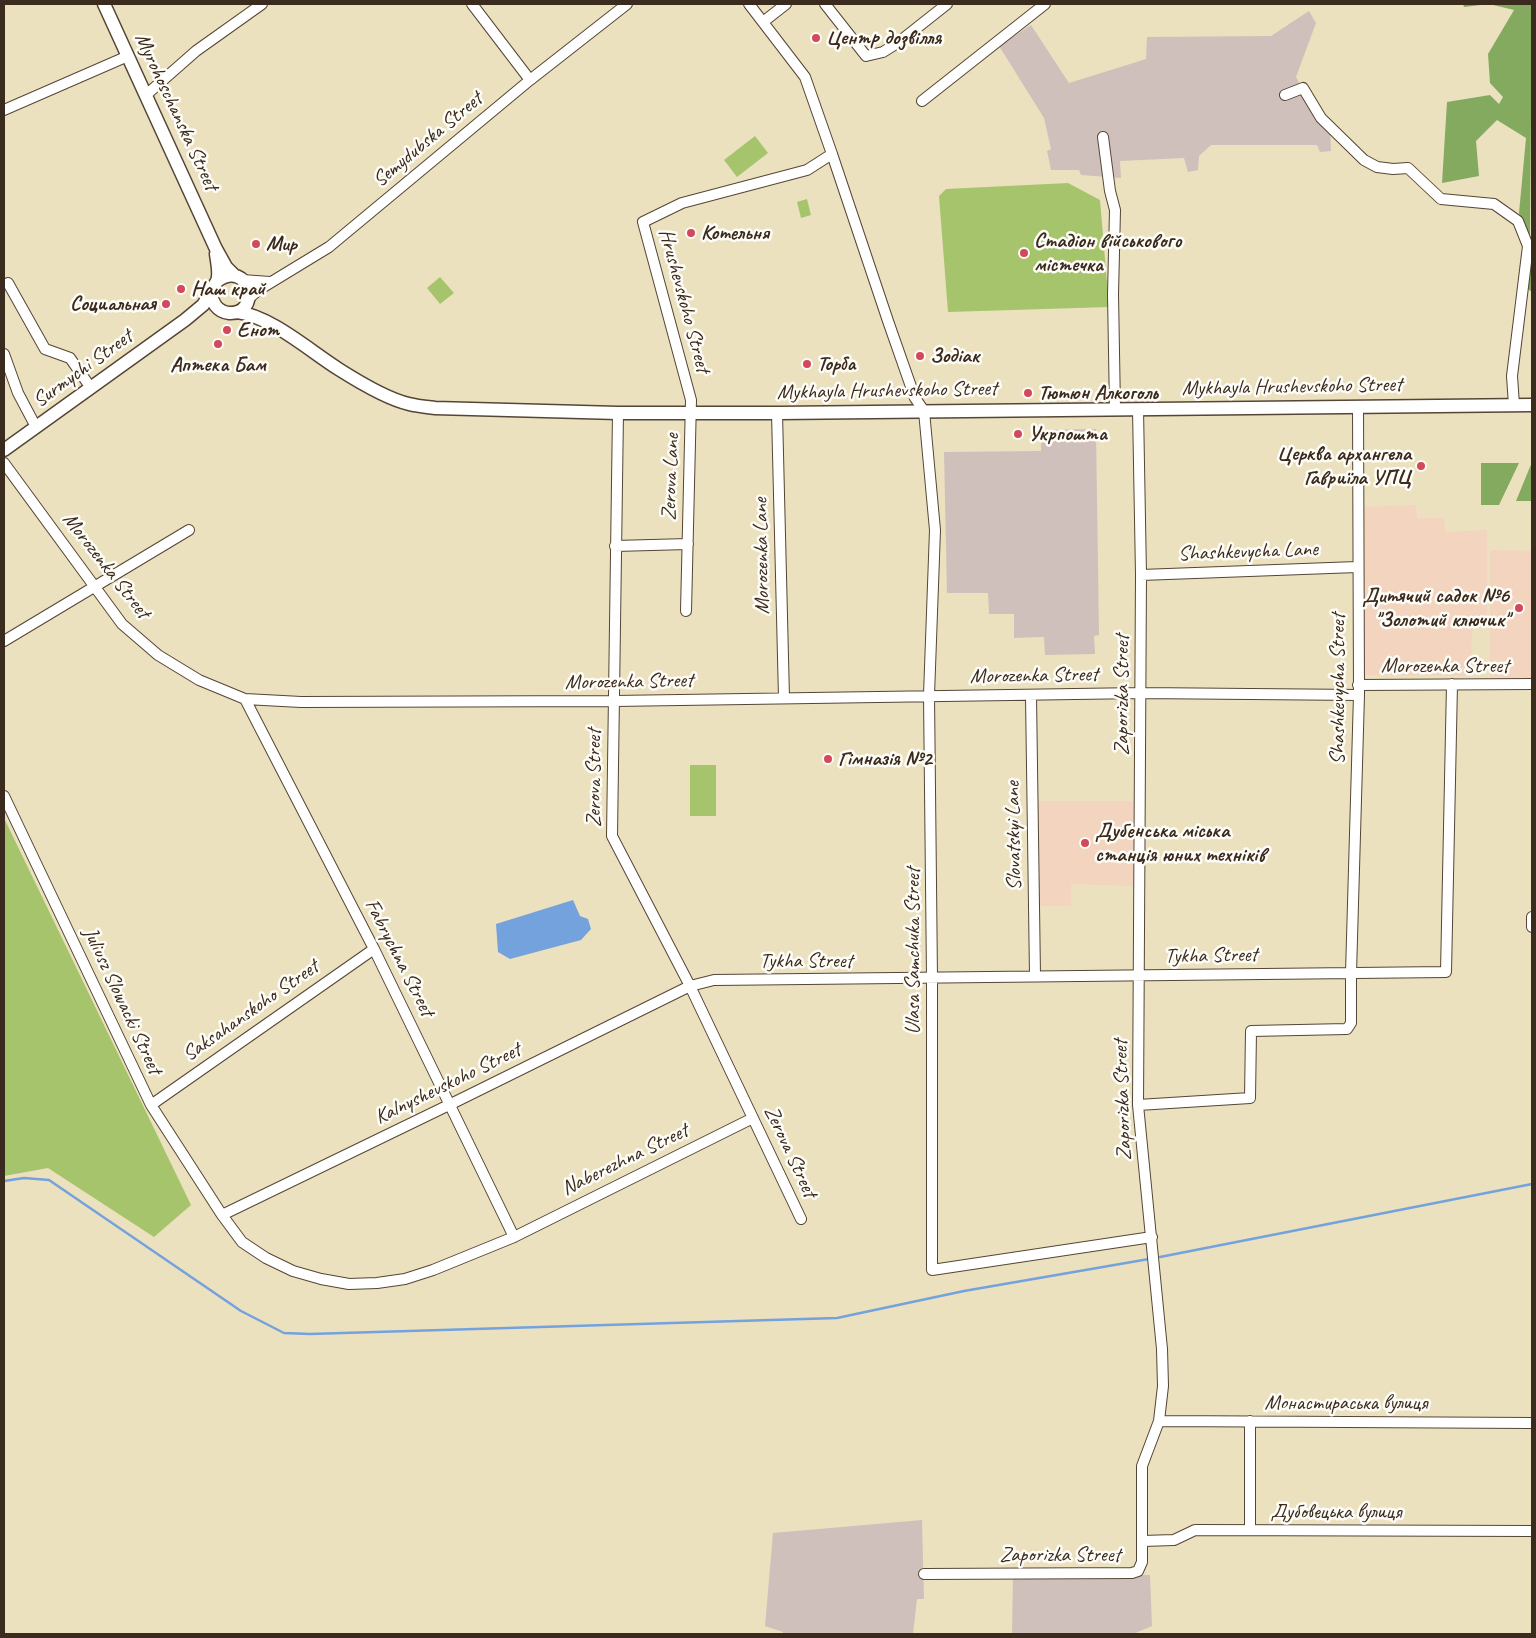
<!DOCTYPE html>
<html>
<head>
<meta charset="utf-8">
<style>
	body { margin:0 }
	#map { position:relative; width:1536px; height:1638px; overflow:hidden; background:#ebe1bf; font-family:Caveat,sans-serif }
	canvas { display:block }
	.frame { position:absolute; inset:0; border:5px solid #3b2a1e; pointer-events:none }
</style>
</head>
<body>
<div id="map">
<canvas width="1536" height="1638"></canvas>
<div class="frame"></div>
</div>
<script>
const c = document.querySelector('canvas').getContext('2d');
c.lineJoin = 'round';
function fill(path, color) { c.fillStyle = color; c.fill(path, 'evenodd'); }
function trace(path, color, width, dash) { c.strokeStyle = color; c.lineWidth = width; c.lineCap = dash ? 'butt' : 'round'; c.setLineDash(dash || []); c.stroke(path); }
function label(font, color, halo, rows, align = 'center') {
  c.font = font + ' Caveat,sans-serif'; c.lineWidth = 5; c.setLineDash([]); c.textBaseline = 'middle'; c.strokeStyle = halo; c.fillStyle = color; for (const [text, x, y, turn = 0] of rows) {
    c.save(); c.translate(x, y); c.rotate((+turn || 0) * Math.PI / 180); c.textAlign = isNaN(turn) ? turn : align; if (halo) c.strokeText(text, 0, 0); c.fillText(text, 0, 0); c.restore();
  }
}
const built = new Path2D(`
	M1416 505 1417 518H1444L1445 532 1487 530V626H1472L1471 676 1362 675V507Z
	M1490 550 1532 551V678L1490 677Z
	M1035 801H1133V886L1071 884V906H1037Z`);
const industrial = new Path2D(`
	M1309 11 1316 23 1296 77 1321 125H1330L1331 151 1320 152 1317 145H1211L1199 156 1198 170 1188 172 1184 158 1120 161 1121 178 1081 175 1079 170H1051L1047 151 1051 149 1044 118 999 46 1031 25 1069 83 1146 59 1147 37 1271 36Z
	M1096 429 1099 635 1094 636 1095 654 1045 655 1044 637 1014 638V614H989L988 593H947L944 452 1041 451V430Z
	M922 1520 924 1599H917L913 1634H783V1632L765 1626 773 1533Z
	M1013 1575H1150L1152 1626 1133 1634H1012Z`);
const green = new Path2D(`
	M755 136 768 153 737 177 724 160Z
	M1068 183 1100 200 1109 307 948 312 939 196 946 189Z
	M807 199 811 215 801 218 797 202Z
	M440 277 454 293 440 304 427 288Z
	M690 765H716V816H690Z
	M4 818 191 1205 154 1237 48 1168 4 1176Z`);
const forest = new Path2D(`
	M1463 4H1532L1530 238H1532V292L1528 289 1530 246 1519 213 1526 138 1497 120 1476 141 1479 176 1442 183 1447 102 1490 95 1499 104 1503 97 1490 83 1488 54 1514 10 1489 4 1464 7Z
	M1532 462V501H1516Z
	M1481 463H1519L1499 505H1481Z`);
const water = new Path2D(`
	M573 900 580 916 588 919 591 929 581 940 510 959 498 952 496 924Z`);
const stream = new Path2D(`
	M4 1181 24 1178 49 1180 241 1311 284 1333 310 1334 837 1318 964 1291 1149 1259
	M1160 1257 1532 1184`);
const minor = new Path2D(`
	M472 4 530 80
	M749 4 805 77 832 154
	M825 4 866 56 883 52 899 42 947 4
	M763 22 786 4
	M146 95 196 51 262 4
	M1285 95 1303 88 1321 118 1364 160 1377 167 1393 169 1408 168 1441 199 1494 204 1518 221 1528 246 1512 376 1514 405
	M922 101 1045 4
	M4 110 128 56
	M1103 137 1110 191 1115 210 1113 294 1115 409
	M242 280 270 282
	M8 283 45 349 70 358 91 388
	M248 299 260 289 329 247 530 80 627 4
	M4 354 18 393 36 427
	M618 413 612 836 690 986 801 1219
	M777 413 784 698
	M4 463 122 624 158 655 199 680 245 699 301 702 614 701 1141 693 1359 695
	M615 546 688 544
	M1141 575 1357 567
	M686 611 691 400 643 222 682 203 807 170 832 154 888 321 915 398 924 411 935 530 929 695 932 978V1270L1152 1237
	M4 641 189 530
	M1358 685 1532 684
	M1031 696 1035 976
	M245 699 374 949 514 1237
	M4 796 151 1105 222 1215 242 1242 266 1258 293 1271 321 1279 349 1284 377 1283 405 1279 433 1270 514 1237 753 1118
	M1532 927V917
	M151 1105 374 949
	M1138 1105 1250 1098 1251 1031 1347 1029 1351 1023V973L1359 695 1358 406
	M222 1215 451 1104 690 986 714 980 1446 972 1452 684
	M1159 1421 1532 1423
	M1250 1421V1530
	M1143 1541 1174 1540 1195 1530 1532 1531
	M924 1574 1132 1573 1138 1571 1142 1562V1466L1159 1421 1163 1386 1162 1349 1138 1105 1141 575 1138 409`);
const major = new Path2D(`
	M104 4 216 249 226 267 235 276
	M216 254C217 262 220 274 217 281 215 285 212 287 212 291 210 302 218 312 229 313 262 315 250 258 217 281
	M237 312C271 316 311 352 340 370 359 382 387 399 409 404 417 406 427 407 435 408L618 413H779L1532 405
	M4 450 185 320 203 305 212 291`);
const markers = [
	[816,38,5,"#d1495b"],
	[691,233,5,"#d1495b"],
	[256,244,5,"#d1495b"],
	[1024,253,5,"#d1495b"],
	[181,289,5,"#d1495b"],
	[166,304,5,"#d1495b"],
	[227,330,5,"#d1495b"],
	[218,344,5,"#d1495b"],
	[920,356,5,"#d1495b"],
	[807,364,5,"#d1495b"],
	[1028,393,5,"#d1495b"],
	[1018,434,5,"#d1495b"],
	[1421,466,5,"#d1495b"],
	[1519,608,5,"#d1495b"],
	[828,759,5,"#d1495b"],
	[1085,843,5,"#d1495b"]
];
const poiNames = [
	["Центр дозвілля",826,38],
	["Котельня",701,233],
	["Стадіон військового",1034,241],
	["містечка",1034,265],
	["Мир",266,244],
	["Наш край",191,289],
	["Социальная",156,304,"right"],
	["Енот",237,330],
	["Зодіак",930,356],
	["Торба",817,364],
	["Аптека Бам",218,365,"center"],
	["Тютюн Алкоголь",1038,393],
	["Укрпошта",1028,434],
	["Церква архангела",1411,454,"right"],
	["Гавриїла УПЦ",1411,478,"right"],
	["Дитячий садок №6",1509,596,"right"],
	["\"Золотий ключик\"",1509,620,"right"],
	["Гімназія №2",838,759],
	["Дубенська міська",1095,831],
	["станція юних техніків",1095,855]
];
const streetNames = [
	["Myrohoschanska Street",176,112,65],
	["Semydubska Street",428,140,-40],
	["Hrushevskoho Street",684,301,75],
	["Surmychi Street",83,369,-36],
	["Mykhayla Hrushevskoho Street",1292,387,-1],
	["Mykhayla Hrushevskoho Street",887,391,-1],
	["Zerova Lane",671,477,-88],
	["Shashkevycha Lane",1248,552,-2],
	["Morozenka Lane",762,556,-91],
	["Morozenka Street",106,566,52],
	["Morozenka Street",1445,666],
	["Morozenka Street",1034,676,-1],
	["Morozenka Street",629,682,-1],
	["Shashkevycha Street",1338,689,-90],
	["Zaporizka Street",1122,695,-90],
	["Zerova Street",594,778,-90],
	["Slovatskyi Lane",1014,836,-91],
	["Ulasa Samchuka Street",913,951,-90],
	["Tykha Street",1211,956,-1],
	["Fabrychna Street",399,958,63],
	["Tykha Street",806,961],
	["Juliusz Slowacki Street",122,1001,65],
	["Saksahanskoho Street",251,1011,-35],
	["Kalnyshevskoho Street",448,1084,-26],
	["Zaporizka Street",1123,1100,-92],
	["Zerova Street",790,1152,65],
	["Naberezhna Street",625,1160,-26],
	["Монастираська вулиця",1346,1403],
	["Дубовецька вулиця",1336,1512],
	["Zaporizka Street",1060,1555]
];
fill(built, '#f3d4bf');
fill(industrial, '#cfc0bb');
fill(green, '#a6c46b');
fill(forest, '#84aa5f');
fill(water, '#74a2dd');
trace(stream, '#74a2dd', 2.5);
trace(minor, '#554536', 12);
trace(major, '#554536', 15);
trace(minor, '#fff', 10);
trace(major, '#fff', 12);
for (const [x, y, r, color] of markers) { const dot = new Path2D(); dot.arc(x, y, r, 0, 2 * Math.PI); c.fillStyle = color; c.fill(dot); trace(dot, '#fdfcf7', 2); }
label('bold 21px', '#3b2a1e', '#fdfcf7', poiNames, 'left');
label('21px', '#3b2a1e', '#fdfcf7', streetNames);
</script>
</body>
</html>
